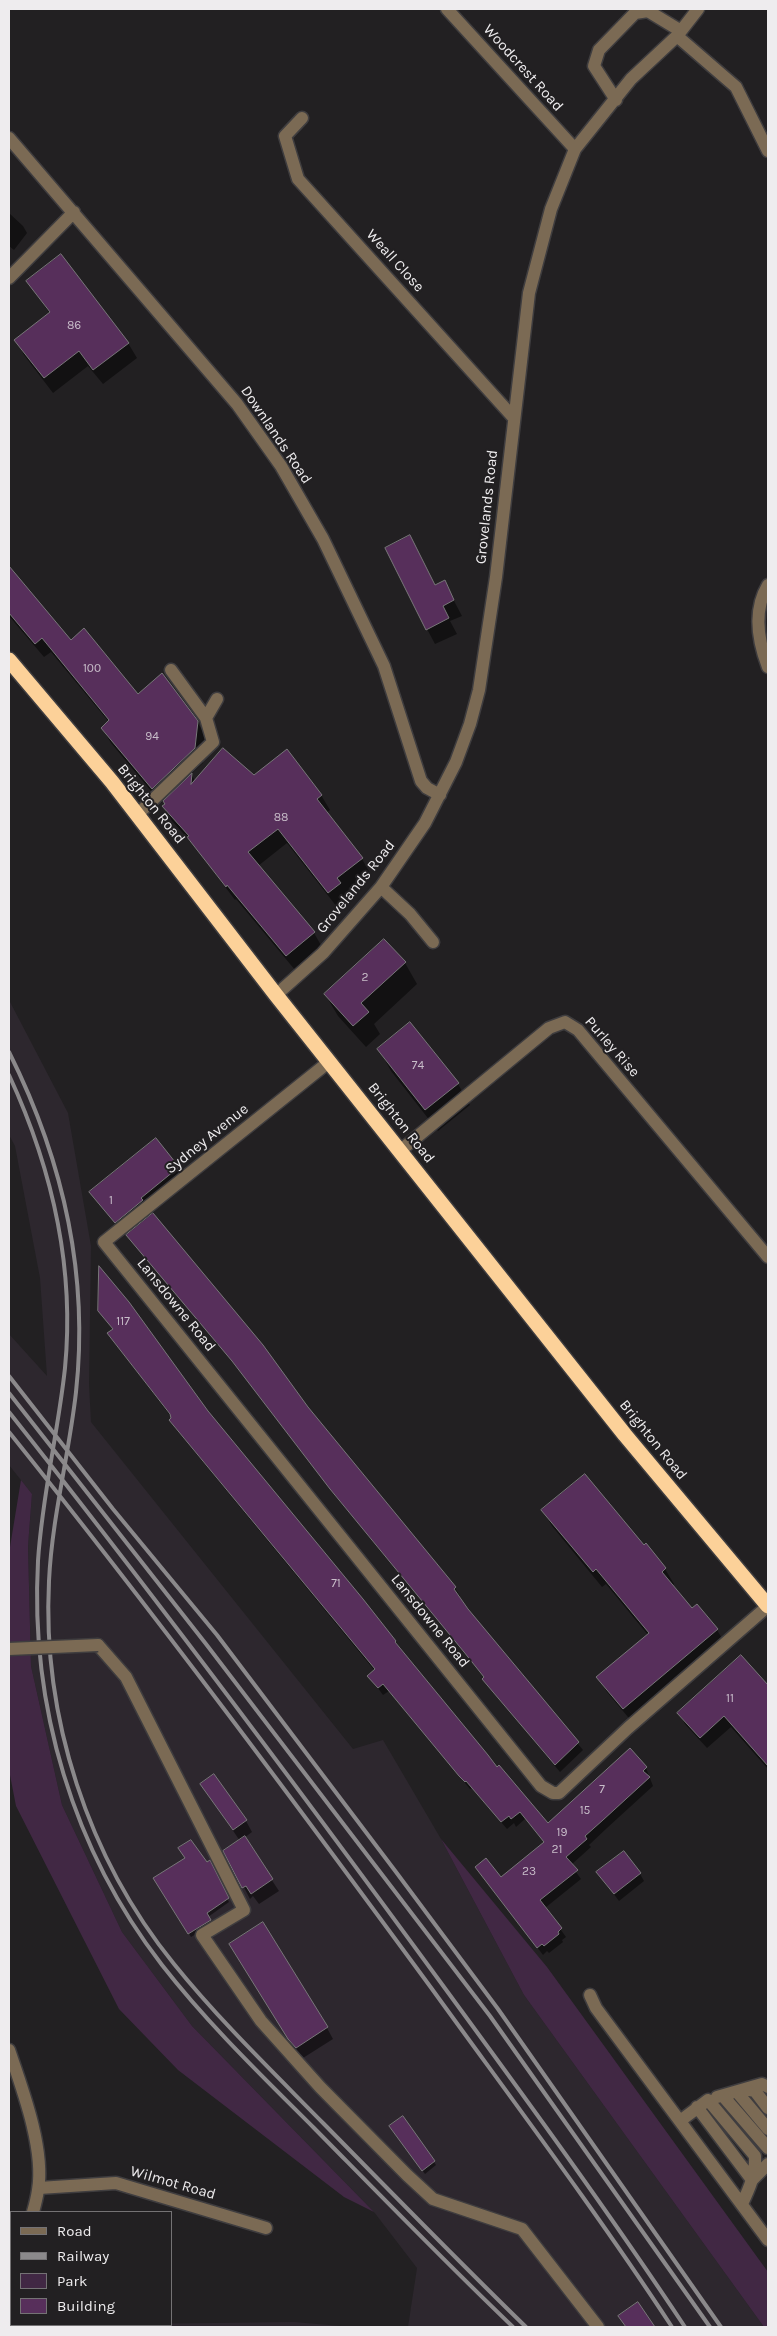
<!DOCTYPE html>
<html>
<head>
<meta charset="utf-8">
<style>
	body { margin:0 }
	#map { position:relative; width:777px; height:2336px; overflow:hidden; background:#222022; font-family:Karla,sans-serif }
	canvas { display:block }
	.frame { position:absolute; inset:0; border:10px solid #eeecee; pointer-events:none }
	.legend { position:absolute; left:10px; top:2211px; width:162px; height:115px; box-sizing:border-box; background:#222022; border:1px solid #747274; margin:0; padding:6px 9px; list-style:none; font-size:15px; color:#eeecee }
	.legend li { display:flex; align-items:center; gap:10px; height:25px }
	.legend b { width:25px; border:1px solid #747274 }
</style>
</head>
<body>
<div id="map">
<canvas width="777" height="2336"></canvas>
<div class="frame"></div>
<ul class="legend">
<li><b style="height:6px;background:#7b6a54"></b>Road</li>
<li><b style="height:6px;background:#8b898b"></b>Railway</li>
<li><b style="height:14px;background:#412844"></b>Park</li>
<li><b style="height:14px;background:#572f5b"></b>Building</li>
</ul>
</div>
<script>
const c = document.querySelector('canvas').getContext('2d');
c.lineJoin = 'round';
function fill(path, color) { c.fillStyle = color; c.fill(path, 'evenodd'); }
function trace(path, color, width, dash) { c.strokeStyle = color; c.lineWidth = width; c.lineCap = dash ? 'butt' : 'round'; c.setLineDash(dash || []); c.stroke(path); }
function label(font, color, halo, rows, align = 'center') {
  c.font = font + ' Karla,sans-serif'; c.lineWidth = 4; c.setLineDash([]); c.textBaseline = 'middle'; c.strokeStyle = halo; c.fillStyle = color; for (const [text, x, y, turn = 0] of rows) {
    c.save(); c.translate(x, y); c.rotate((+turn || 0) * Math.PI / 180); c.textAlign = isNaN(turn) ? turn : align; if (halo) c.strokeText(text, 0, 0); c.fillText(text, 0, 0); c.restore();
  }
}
const built = new Path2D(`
	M9 1000 68 1113 91 1246 89 1384 91 1422 353 1749 383 1740 441 1839 524 1995 764 2327H408L417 2268 374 2212 192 2026 122 1932 62 1805 31 1666 28 1545 32 1494 9 1465V1334L47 1376 40 1278 15 1146 9 1135Z
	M294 2322 352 2327H50L49 2325Z`);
const green = new Path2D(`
	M21 1480 32 1494 28 1546 31 1666 62 1805 122 1932 192 2026 374 2212 344 2197 178 2070 119 2009 16 1806 9 1770V1553Z
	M441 1839 547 1967 768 2272V2327H764L524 1995Z`);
const shadow = new Path2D(`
	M9 213 23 226 27 233 14 250 9 246Z
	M28 281 128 343 137 358 103 384 88 366 53 393 24 355 16 340 50 314Z
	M410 537 435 586 444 582 462 616 450 621 457 634 435 644 427 629Z
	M9 568 70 641 138 696 197 722 206 736 203 763 191 774 195 781 254 777 321 795 330 810 326 813 362 859 370 873 345 893 348 898 337 907 287 843 258 866 314 933 322 947 295 970 236 899 235 900 193 844 172 821 164 807 166 804 164 800 161 803 111 743 102 728 109 722 51 652 44 657 9 616Z
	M405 963 417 984 374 1024 380 1034 366 1047 338 1016 325 994Z
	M410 1024 458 1084 470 1105 438 1131 391 1071 379 1049Z
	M178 1167 182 1175 120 1229 91 1192Z
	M127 1235 307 1408 455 1588 460 1596 458 1597 467 1609 583 1750 560 1772 488 1686 485 1678 336 1497 238 1368Z
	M99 1310 207 1412 391 1647 396 1643 487 1756 548 1825 630 1750 646 1768 653 1786 607 1828 589 1845 591 1847 571 1865 581 1879 545 1908 566 1937 562 1940 563 1942 549 1953 547 1951 543 1955 477 1867 501 1878 545 1843 525 1819 516 1827 514 1823 507 1829 472 1788 470 1789 466 1784 389 1691 383 1695 369 1676 375 1671 175 1428 170 1420 172 1418 114 1342 109 1334 113 1330Z
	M543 1511 643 1546 645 1545 665 1569 674 1584 672 1586 692 1609 696 1605 717 1630 726 1645 633 1723 607 1692 598 1677 648 1635 606 1584 602 1587 552 1526Z
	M741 1657 768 1687V1769L731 1727 707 1748 685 1724 679 1713Z
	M202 1785 246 1821 252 1832 244 1838 279 1891 259 1904 253 1896 250 1899 225 1851 240 1841Z
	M209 1862 229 1902 208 1917 212 1924 191 1937 155 1878Z
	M598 1873 640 1874 644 1881 619 1901Z
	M237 1955 327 2028 333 2039 303 2058 296 2051Z
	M403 2118 436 2165 425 2174 392 2130Z`);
const building = new Path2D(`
	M61 254 129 343 93 370 79 351 44 378 14 340 50 312 26 281Z
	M410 535 435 585 445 580 454 600 443 606 449 618 426 630 385 548Z
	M9 566 71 640 84 628 138 694 162 673 198 721 195 748 152 789 101 728 109 720 42 638 35 644 9 613Z
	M223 748 254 775 287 749 322 795 317 799 363 858 337 878 341 883 328 893 278 829 248 852 315 932 286 956 227 885 226 887 187 837 189 836 162 806 165 804 163 801 192 773 191 784Z
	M384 939 406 962 361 1003 369 1012 353 1026 324 994Z
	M410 1022 459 1083 425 1110 377 1049Z
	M156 1138 179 1167 141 1198 143 1200 115 1223 89 1192Z
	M153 1213 263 1345 308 1407 456 1587 454 1589 468 1609 579 1742 555 1765 482 1679 484 1677 464 1652 330 1489 232 1361 126 1235Z
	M99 1266 129 1302 208 1411 363 1599 396 1641 395 1642 488 1755 497 1767 499 1765 548 1823 630 1748 647 1767 643 1771 650 1777 603 1820 585 1836 587 1839 566 1857 578 1870 540 1900 562 1928 558 1932 559 1934 544 1946 542 1944 537 1948 475 1867 486 1858 501 1877 544 1842 520 1812 511 1819 509 1816 501 1822 466 1781 465 1782 459 1776 383 1684 378 1688 367 1676 375 1669 169 1420 171 1418 170 1414 107 1333 113 1329 98 1311Z
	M585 1474 644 1545 646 1543 666 1568 662 1572 692 1608 697 1604 718 1629 623 1709 596 1677 649 1633 596 1569 593 1572 541 1510Z
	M741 1655 768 1685V1766L724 1716 700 1738 677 1713Z
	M214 1774 247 1820 233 1830 200 1784Z
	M245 1836 273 1879 251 1894 246 1886 242 1888 223 1851Z
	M191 1840 207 1862 210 1860 229 1898 207 1913 211 1920 188 1934 153 1878 185 1858 178 1848Z
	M624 1851 641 1873 614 1894 596 1872Z
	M263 1922 328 2027 296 2048 288 2039 229 1944Z
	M403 2116 435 2161 422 2171 389 2126Z
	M638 2302 655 2327H626L618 2316Z`);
const minor = new Path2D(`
	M447 9 575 149
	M677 36 736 87 768 151
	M616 100 594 66 599 50 635 13 648 11 681 31
	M302 118 285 136 298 179 513 417
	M9 138 237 404 281 466 323 539 384 666 421 781 427 788 440 795
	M9 278 74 212
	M768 585C753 610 758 641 768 667
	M171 670 206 718
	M137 815 213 742 206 718 217 699
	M381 887 410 914 433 942
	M276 995 323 953 381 887 425 823 456 762 470 724 479 690 496 577 529 293 551 209 575 149 631 79 677 36 698 9
	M330 1061 104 1242 541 1786 553 1793H559L628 1728 768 1606
	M401 1150 549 1028 565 1022 578 1030 768 1257
	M98 1645 126 1677 244 1910 202 1935 261 2021 320 2087 407 2175 433 2199 522 2229 598 2327
	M590 1995 596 2008 768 2240
	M9 2050C22 2088 45 2149 38 2190 37 2197 35 2205 33 2212
	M745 2089 755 2091 768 2108
	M737 2092 768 2129
	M723 2096 768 2148
	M717 2097 762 2084 768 2087
	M697 2107 752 2180 768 2164
	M680 2121 708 2100 755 2156C756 2174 749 2189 742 2204
	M39 2188 116 2183 266 2228
	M9 2266 11 2262
	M9 2277 11 2281
	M32 2325 33 2327`);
const highway = new Path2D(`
	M9 660 112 782 276 995 625 1435 768 1606`);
const rail = new Path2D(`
	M9 1052C62 1158 89 1273 76 1392 69 1455 52 1517 49 1581 42 1717 88 1858 174 1964 220 2021 273 2072 324 2124 391 2192 458 2261 526 2327
	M9 1075C52 1168 75 1265 65 1368 58 1433 42 1496 38 1561 30 1706 73 1850 162 1965 208 2024 262 2076 314 2128 380 2195 445 2262 513 2327
	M9 1376 113 1509 217 1635 396 1872 498 2009 721 2327
	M9 1393 206 1644 490 2016 710 2327
	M9 1412C158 1600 302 1793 444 1987 526 2099 608 2211 685 2327
	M9 1432C155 1614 294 1801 432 1989 513 2101 596 2211 672 2327`);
const minorBridge = new Path2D(`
	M9 1649 98 1645`);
const numberNames = [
	["86",74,326],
	["100",92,669],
	["94",152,737],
	["88",281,818],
	["2",365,978],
	["74",418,1066],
	["1",111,1201],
	["117",123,1322],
	["71",336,1584],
	["11",730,1699],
	["7",602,1790],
	["15",585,1811],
	["19",562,1833],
	["21",557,1850],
	["23",529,1872]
];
const streetNames = [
	["Woodcrest Road",523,68,48],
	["Weall Close",395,261,48],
	["Downlands Road",276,435,56],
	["Grovelands Road",487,507,-84],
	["Brighton Road",151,804,51],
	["Grovelands Road",356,887,-51],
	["Purley Rise",612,1047,49],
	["Brighton Road",401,1123,52],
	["Sydney Avenue",207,1139,-39],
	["Lansdowne Road",176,1305,51],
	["Brighton Road",653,1440,51],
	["Lansdowne Road",430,1621,51],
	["Wilmot Road",173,2183,16]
];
fill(built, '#2d272e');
fill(green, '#412844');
fill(shadow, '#0007');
fill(building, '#572f5b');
trace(building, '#787679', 1);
trace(minor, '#3f3d3f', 15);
trace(highway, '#3f3d3f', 18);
trace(minor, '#7b6a54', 12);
trace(highway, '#fcd199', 15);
trace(rail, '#8b898b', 4);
trace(minorBridge, '#3f3d3f', 15, []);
trace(minorBridge, '#7b6a54', 12);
label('12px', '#c8bdc9', null, numberNames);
label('15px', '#eeecee', '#222022', streetNames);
</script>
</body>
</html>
